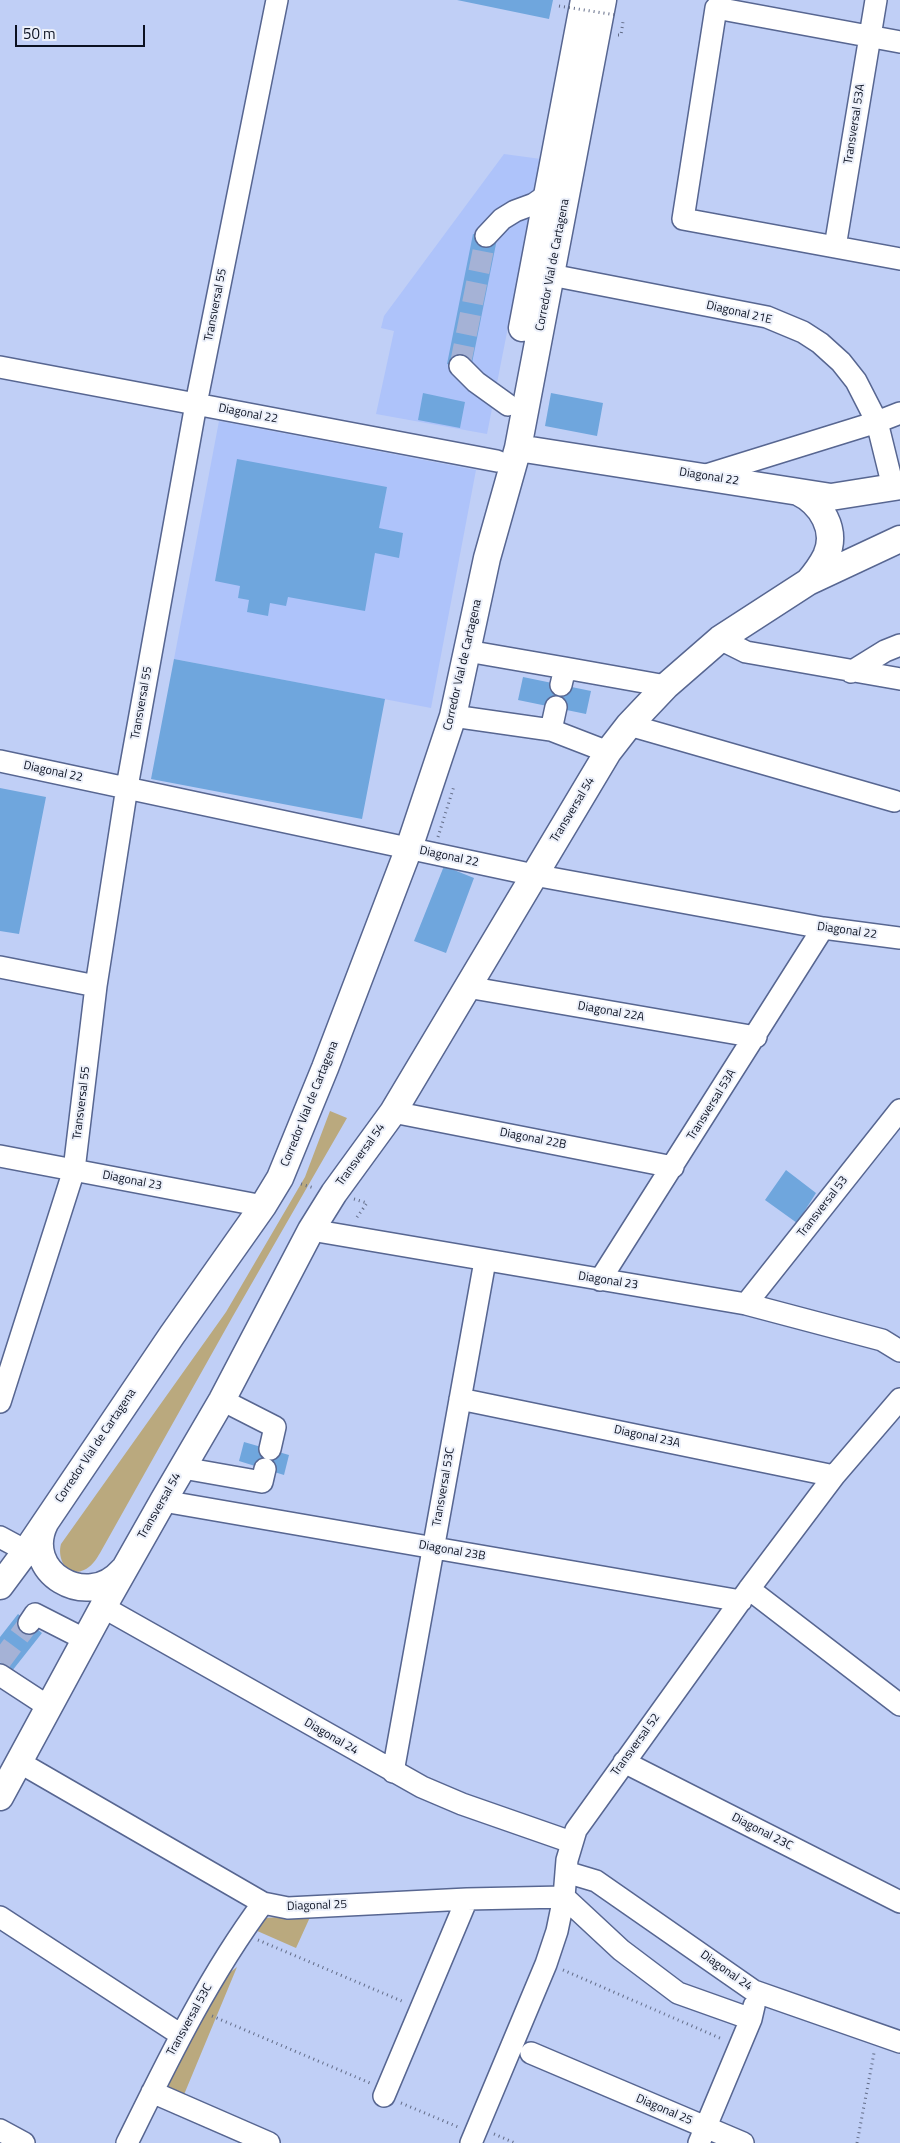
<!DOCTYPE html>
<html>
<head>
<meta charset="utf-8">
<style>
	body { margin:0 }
	#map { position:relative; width:900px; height:2143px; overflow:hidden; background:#c0cff6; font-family:"Titillium Web",sans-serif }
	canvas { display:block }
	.scale { position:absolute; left:15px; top:25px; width:130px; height:22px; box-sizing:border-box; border:2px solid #0b1121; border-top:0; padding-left:6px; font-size:15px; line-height:18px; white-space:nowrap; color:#0b1121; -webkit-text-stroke:4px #ecf0fa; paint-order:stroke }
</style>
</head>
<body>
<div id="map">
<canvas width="900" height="2143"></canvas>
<div class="scale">50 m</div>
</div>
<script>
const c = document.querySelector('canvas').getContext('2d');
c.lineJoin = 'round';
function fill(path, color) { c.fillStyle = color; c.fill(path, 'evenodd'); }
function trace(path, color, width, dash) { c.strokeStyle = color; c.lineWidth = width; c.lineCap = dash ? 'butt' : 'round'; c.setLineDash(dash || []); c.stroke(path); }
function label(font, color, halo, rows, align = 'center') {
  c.font = font + ' "Titillium Web",sans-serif'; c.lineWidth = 4; c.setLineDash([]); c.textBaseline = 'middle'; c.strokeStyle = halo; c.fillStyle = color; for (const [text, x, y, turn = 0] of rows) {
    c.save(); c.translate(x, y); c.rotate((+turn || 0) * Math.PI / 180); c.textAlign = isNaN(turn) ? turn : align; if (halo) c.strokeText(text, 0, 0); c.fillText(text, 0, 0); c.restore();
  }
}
const built = new Path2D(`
	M504 154 541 159 487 434 376 414 394 331 381 328 384 316Z
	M219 421 476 470 431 708 174 659Z`);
const green = new Path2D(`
	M330 1111 347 1118 233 1316 100 1553C96 1560 91 1567 84 1570 66 1578 57 1558 61 1544L226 1312 305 1177Z
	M311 1915 296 1948 255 1930 264 1918Z
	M237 1967 183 2097 167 2090 185 2034 218 1982Z`);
const building = new Path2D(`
	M457 0H553L549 19Z
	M473 234 497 239 471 368 447 364Z
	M423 393 465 402 460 428 418 420Z
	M551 393 603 403 597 436 545 426Z
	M237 459 387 487 379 528 403 533 399 558 375 553 365 611 288 597 286 606 270 603 268 616 247 612 249 600 238 598 240 586 215 581Z
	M174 659 385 699 362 819 151 779Z
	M523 677 591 691 586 714 518 700Z
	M0 788 46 797 19 934 0 931Z
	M444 866 474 878 446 953 414 941Z
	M786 1170 816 1193 797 1223 765 1200Z
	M244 1442 289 1455 284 1475 239 1461Z
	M18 1614 42 1633 12 1671 0 1662V1637Z`);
const minorTunnel = new Path2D(`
	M460 366 486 236
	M0 1662 29 1623`);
const path = new Path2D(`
	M618 35H621L623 22
	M438 837 454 786
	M301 1184 314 1188
	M354 1199 367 1203 355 1220
	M258 1940 404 2002
	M563 1970 722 2039
	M212 2016 370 2083
	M401 2103 458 2127
	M494 2134 515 2143
	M857 2143 874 2053`);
const minor = new Path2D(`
	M900 42 716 8 683 219 900 259
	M486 236 502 219 515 211 534 204 547 195
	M835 247 876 0
	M551 275 767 317 803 332 820 343 841 362 856 381 877 422 893 487
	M460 366 476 382 508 405
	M0 367 497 461
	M703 476 877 422 900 413
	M720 639 746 652 900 679
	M467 651 565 668 561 685
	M565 668 666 686
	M851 672 885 651 900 645
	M453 716 551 730 556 707
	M629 725 894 801
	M551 730 608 752
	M0 761 534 875 823 928 900 938
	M0 967 96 986
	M467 987 756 1037
	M393 1112 673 1167
	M0 1156 263 1206
	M311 1230 746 1304 882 1340 900 1351
	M600 1280 823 928
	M746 1304 900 1110
	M460 1399 834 1476
	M222 1400 275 1427 270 1449
	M0 1402 74 1170 96 986 127 787 196 404 277 0
	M183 1468 262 1482 265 1469
	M163 1501 741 1601
	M0 1537 26 1551
	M749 1589 900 1705
	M103 1607 422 1787 462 1804 571 1842
	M29 1623 35 1614 86 1640
	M0 1675 49 1707
	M19 1762 263 1903 288 1908 467 1899 564 1897 621 1950 678 1993 751 2019
	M624 1762 900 1902
	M393 1772 485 1261
	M566 1872 596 1881 754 1991 900 2042
	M0 1917 181 2035
	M531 2053 743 2143
	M152 2092 269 2143
	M384 2096 467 1899
	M0 2130 24 2143
	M127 2143C168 2060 208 1977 263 1903
	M471 2143 546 1964 557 1931 564 1897 567 1860 576 1830 749 1589 834 1476 900 1399
	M699 2143 751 2019 754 2006`);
const major = new Path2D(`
	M522 328 584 0
	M518 448 831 497 900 486
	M798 492C821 503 838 530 826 556 821 566 815 574 808 582
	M45 1523C21 1572 87 1611 122 1571
	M0 1586 26 1551 172 1335 263 1206 280 1178 325 1068 409 848 453 716 487 558 518 448 603 0
	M0 1797 103 1607 163 1501 222 1400 311 1230 334 1193 393 1112 608 752 629 725 666 686 720 639 808 582 900 539`);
const pathBridge = new Path2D(`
	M559 6 616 15`);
const streetNames = [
	["Transversal 53A",855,124,-81],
	["Corredor Vial de Cartagena",553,265,-79],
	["Transversal 55",216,305,-79],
	["Diagonal 21E",739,313,13],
	["Diagonal 22",248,414,11],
	["Diagonal 22",709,477,9],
	["Corredor Vial de Cartagena",463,665,-77],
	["Transversal 55",142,703,-80],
	["Diagonal 22",53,772,12],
	["Transversal 54",573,810,-59],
	["Diagonal 22",449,857,12],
	["Diagonal 22",847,931,8],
	["Diagonal 22A",611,1012,10],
	["Transversal 55",82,1103,-83],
	["Corredor Vial de Cartagena",310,1104,-68],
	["Transversal 53A",712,1105,-58],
	["Diagonal 22B",533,1139,11],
	["Transversal 54",361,1155,-54],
	["Diagonal 23",132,1181,11],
	["Transversal 53",823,1207,-52],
	["Diagonal 23",608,1281,9],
	["Diagonal 23A",647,1437,12],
	["Corredor Vial de Cartagena",96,1446,-56],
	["Transversal 53C",444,1487,-80],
	["Transversal 54",160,1506,-60],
	["Diagonal 23B",452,1551,10],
	["Diagonal 24",331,1737,30],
	["Transversal 52",636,1745,-54],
	["Diagonal 23C",762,1832,27],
	["Diagonal 25",317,1906,-2],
	["Diagonal 24",726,1971,35],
	["Transversal 53C",190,2020,-61],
	["Diagonal 25",664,2110,23]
];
fill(built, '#aec3fa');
fill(green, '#baa97e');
fill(building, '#6fa6dd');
trace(minorTunnel, '#a5b2d6', 21, [21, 11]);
trace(minor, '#576691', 24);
trace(major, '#576691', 29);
trace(path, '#626c87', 3, [1, 4]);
trace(minor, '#fff', 21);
trace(major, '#fff', 26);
trace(pathBridge, '#626c87', 3, [1, 4]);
label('12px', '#0b1121', '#ecf0fa', streetNames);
</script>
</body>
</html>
